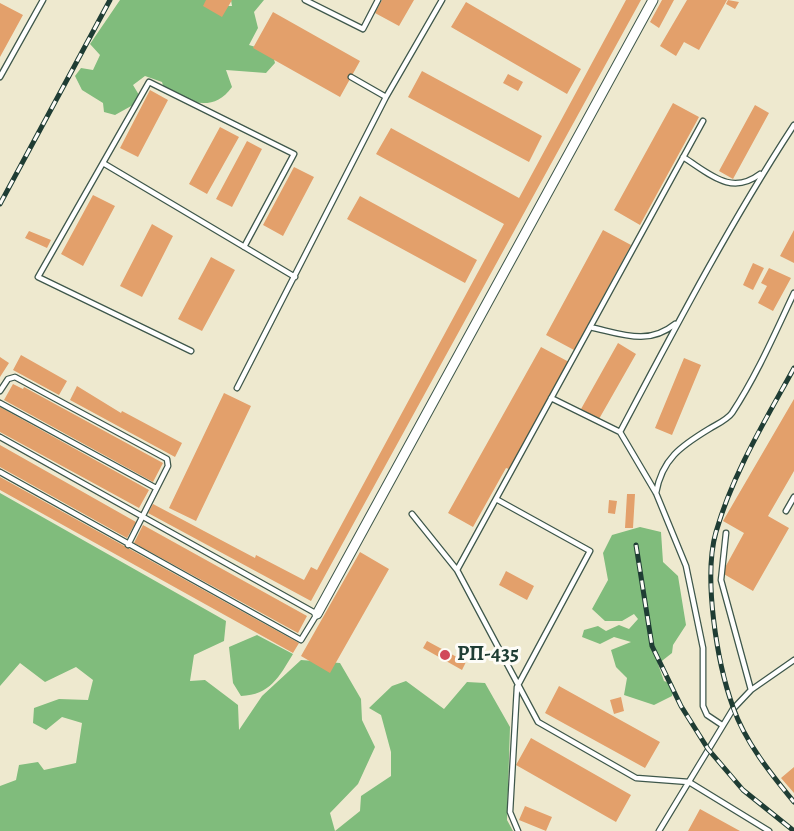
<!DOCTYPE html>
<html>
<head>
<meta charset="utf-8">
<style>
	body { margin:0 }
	canvas { display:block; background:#eee9cf }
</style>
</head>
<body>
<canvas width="794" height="831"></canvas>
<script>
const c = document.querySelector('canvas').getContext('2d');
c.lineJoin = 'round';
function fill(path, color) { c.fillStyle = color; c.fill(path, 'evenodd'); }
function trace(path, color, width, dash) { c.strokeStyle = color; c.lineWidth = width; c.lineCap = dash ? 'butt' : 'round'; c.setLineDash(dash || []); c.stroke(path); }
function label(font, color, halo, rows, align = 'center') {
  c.font = font + ' Alegreya,serif'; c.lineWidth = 6; c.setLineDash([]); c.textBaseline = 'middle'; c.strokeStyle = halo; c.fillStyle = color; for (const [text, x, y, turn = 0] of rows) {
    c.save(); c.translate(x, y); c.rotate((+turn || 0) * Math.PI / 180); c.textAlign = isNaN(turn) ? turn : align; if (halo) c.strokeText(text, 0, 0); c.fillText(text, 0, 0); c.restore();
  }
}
const forest = new Path2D(`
	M120 0H210L209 6H232L231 0H264L254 12 258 28 249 45 272 52 275 63 266 73 226 70 232 87C214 113 189 102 165 92L162 82 145 76 133 85 139 95 133 105 115 115 104 112 103 103 82 90 75 76 81 68 93 70 100 55 90 44Z
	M0 493 226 621 224 641 194 655 190 681 205 680 238 705 239 730 262 696 301 660 340 663 361 699 362 720 375 747 358 784 330 813 335 831H0V786L16 780 19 765 38 762 44 770 76 763 82 723 62 717 46 730 33 723 34 708 59 699 88 700 93 680 76 667 45 682 20 663 0 686Z
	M640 527 661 532 663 562 678 576 686 625 673 645 672 653 658 664 664 681 674 685 672 696 654 705 624 695 627 678 616 667 611 650 631 642 614 637 600 644 582 637 584 630 598 626 606 631 619 625 629 629 638 619 634 614 622 621H605L592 609 608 580 603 553 612 535Z
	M257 635 293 654C279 677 270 695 241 696L233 683 229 647Z
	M406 681 444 709 467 682 485 683 510 727 507 820 513 831H335L360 811 361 796 391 776V752L381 715 369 708 392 686Z`);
const building = new Path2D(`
	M206 0H232L222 17 203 6Z
	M382 0H414L399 26 375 13Z
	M626 0H641L311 601 148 513 153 504 255 558 256 555 304 580 311 567 317 570 504 224 376 154 391 128 519 198Z
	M662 0H674L659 28 650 22Z
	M687 0H727L699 50 684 42 676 56 660 46Z
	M728 0 739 2 735 9 726 4Z
	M466 2 581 69 567 94 451 27Z
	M0 3 23 15 0 57Z
	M273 12 360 61 340 97 253 48Z
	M422 71 542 136 529 162 408 97Z
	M508 74 523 82 518 91 503 83Z
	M150 90 168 100 138 157 120 148Z
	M673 103 699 117 640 225 614 210Z
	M755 105 769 113 733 179 719 171Z
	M220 127 239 137 207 194 189 184Z
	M247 141 262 149 232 207 216 199Z
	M294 167 314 177 283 236 263 225Z
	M93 195 115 206 83 266 61 254Z
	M360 196 477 260 465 283 347 219Z
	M152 224 173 236 142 297 120 286Z
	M603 230 631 245 574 350 546 335Z
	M794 230V263L780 256Z
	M29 231 51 240 47 248 25 238Z
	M211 257 235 270 202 331 178 319Z
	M753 263 764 268 753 290 743 285Z
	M769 268 791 278 773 311 758 303 767 286 761 283Z
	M618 343 636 354 599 419 581 409Z
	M541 347 569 362 509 469 506 468 473 527 448 513Z
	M21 355 67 381 59 395 13 370Z
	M0 357 9 363 0 377Z
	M684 358 701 365 672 435 655 428Z
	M13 384 23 389 24 387 163 463 153 482 4 400Z
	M77 386 121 413 122 411 182 443 175 457 70 400Z
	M224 393 251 406 196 521 169 508Z
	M794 399V471L768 516 789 528 753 591 722 573 744 533 723 521Z
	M0 407 149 490 139 508 0 432Z
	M0 445 136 522 127 538 0 467Z
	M0 477 299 643 293 653 0 490Z
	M627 494H635L633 528H625Z
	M609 500 617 501 615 514 608 513Z
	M143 525 307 616 298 633 134 543Z
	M360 552 389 569 330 673 301 656Z
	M506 571 534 586 527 600 499 585Z
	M427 641 466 662 462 670 423 648Z
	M559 686 660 742 645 768 545 713Z
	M621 697 624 711 614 714 610 700Z
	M531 738 631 795 616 822 516 765Z
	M794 767V793L781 778Z
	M525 806 552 817 546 831 519 820Z
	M700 809 740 831H688Z`);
const service = new Path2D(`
	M305 0 363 29 378 0
	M0 77 43 0
	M351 77 386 97
	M683 157C710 174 731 196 760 174
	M103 163 295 277
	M590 327C622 334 648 346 675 324
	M191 351 38 277 149 82 294 154 244 247
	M237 388 386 97 442 0
	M0 391 8 379 15 377 167 459 168 466 128 545
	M551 398 620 432 656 493 686 566 703 648V706L707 715 722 725
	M0 403 156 488
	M620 432C675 328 730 223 794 125
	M0 437 317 614 301 640 0 472
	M656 493C662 459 681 446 709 429 717 424 727 420 732 413 757 375 775 333 794 293
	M496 499 590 551 517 687 510 812 518 831
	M786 511 794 497
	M412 514 457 570 538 722 636 778 689 782 769 831
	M726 533 721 580 751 690
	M457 570 703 121
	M659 831 733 709 751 690 794 660`);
const minor = new Path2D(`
	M317 614 653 0`);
const rail = new Path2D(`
	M0 204 110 0
	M794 368C765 421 733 473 716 532 703 577 717 663 733 707 745 742 771 774 794 802
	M636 545 652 646 681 706 708 749 743 790 794 831`);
const markers = [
	[445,655,6,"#d1495b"]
];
const poiNames = [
	["РП-435",457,655]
];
fill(forest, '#80bc7c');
fill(building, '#e3a06b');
trace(service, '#3e574b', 7);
trace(minor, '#3e574b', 11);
trace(service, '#fff', 4.5);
trace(minor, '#fff', 9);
trace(rail, '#1f3d34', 5);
trace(rail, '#fdfcf7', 3, [9]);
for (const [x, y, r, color] of markers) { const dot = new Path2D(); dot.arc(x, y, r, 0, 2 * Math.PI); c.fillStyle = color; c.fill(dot); trace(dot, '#fdfcf7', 2); }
label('bold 21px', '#1f3d34', '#fdfcf7', poiNames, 'left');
</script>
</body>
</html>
